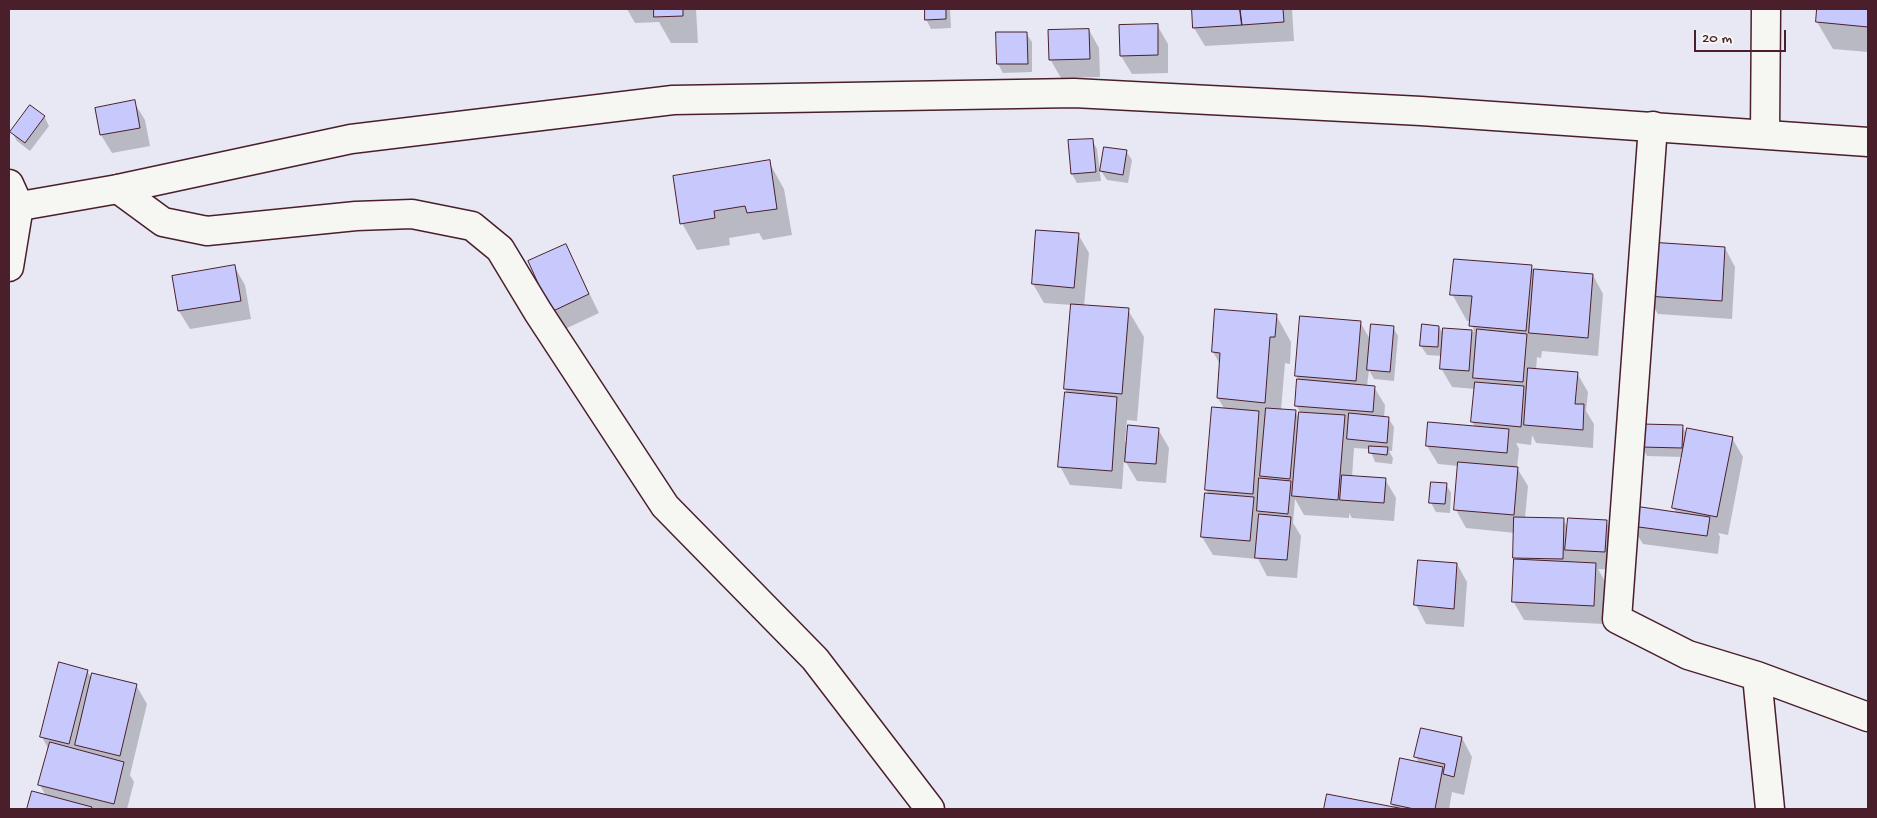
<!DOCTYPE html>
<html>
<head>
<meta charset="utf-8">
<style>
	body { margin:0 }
	#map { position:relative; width:1877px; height:818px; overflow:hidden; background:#e8e8f5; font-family:"Gochi Hand",sans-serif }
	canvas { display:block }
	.frame { position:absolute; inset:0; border:10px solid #4a1f2b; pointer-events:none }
	.scale { position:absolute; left:1694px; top:30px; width:92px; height:22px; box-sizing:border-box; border:2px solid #4a1f2b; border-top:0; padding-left:6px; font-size:15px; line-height:18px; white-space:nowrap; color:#4a1f2b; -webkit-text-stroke:4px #f6f6f2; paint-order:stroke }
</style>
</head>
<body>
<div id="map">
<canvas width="1877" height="818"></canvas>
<div class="frame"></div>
<div class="scale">20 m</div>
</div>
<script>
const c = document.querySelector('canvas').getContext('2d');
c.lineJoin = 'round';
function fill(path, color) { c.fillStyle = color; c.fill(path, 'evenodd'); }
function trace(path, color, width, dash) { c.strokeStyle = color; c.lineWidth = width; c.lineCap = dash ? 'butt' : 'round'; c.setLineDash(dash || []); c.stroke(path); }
const shadow = new Path2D(`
	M627 9H696L698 43H671L659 22 635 23Z
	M926 9H950L951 28 931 29 926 19Z
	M1193 9H1292L1294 41 1205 46 1194 28Z
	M1818 9H1868V52L1833 49 1817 22Z
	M1157 25 1168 44V73L1132 74 1121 56Z
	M1089 30 1099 48 1100 77 1061 78 1050 59Z
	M998 33H1026L1032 42V72L1003 73 998 64Z
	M134 102 145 120 150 146 112 153 101 135Z
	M44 116 49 126 30 151 17 141 12 132Z
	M1092 140 1097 149 1101 181 1077 183 1072 174 1069 142Z
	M1126 151 1132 160 1128 183 1107 180 1101 171Z
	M769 162 784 189 792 235 763 240 759 233 729 238 730 245 697 250 682 223Z
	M1078 234 1089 253 1084 306 1128 310 1144 337 1137 421 1127 420 1125 442 1158 429 1169 448 1166 483 1137 481 1124 459 1122 489 1070 485 1060 466 1068 394 1065 389 1072 305 1044 303 1033 284Z
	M566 246 599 313 563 330 552 311Z
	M1725 248 1735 267 1732 319 1658 314 1647 296Z
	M234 266 245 285 251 319 190 329 179 311Z
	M1531 266 1535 273 1593 275 1603 294 1598 356 1542 351 1541 358 1537 357 1536 370 1577 373 1588 392 1586 411 1594 424 1593 448 1536 443 1532 435 1531 445 1516 443 1519 449 1517 468 1528 486 1525 518 1563 519 1568 528 1606 522 1617 540 1616 570 1598 569 1606 583 1604 624 1524 620 1513 601 1516 561 1515 533 1466 528 1456 510 1459 466 1438 464 1427 446 1476 428 1472 422 1475 389 1452 387 1441 368 1442 356 1427 355 1421 346 1439 327 1444 335V329L1474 332 1471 321H1467L1452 294Z
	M1276 315 1291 342 1290 364 1285 363 1281 410 1295 411 1299 418 1300 412 1296 405 1298 379 1296 376 1360 322 1371 341 1393 327 1398 336 1394 381 1374 379 1369 370 1367 386 1374 387 1385 405 1384 418H1388L1394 427 1392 451H1389L1393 458 1392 464 1375 462 1370 449 1354 448 1352 477 1385 479 1396 498 1394 521 1352 518 1349 513V518L1304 515 1295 499 1293 523 1301 536 1297 578 1267 576 1258 559 1213 555 1202 537 1209 494 1206 490 1225 410 1218 398 1221 366 1213 352Z
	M1682 426 1687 435 1732 438 1743 457 1728 535 1718 533 1720 537 1718 554 1643 544 1632 526 1676 513 1673 507 1683 457 1647 456 1642 447Z
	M1446 484 1451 493 1450 513 1436 512 1431 503Z
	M1457 564 1467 582 1464 627 1426 624 1416 605Z
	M87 671 92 679 136 685 147 704 130 775 134 782 127 809H29L33 792 46 796 40 785 49 750 42 737Z
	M1462 738 1472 757 1464 795 1452 792 1449 809H1325L1328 796 1395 809 1392 804 1419 763 1416 757Z`);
const building = new Path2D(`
	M654 9H683V16L654 17Z
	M925 9H946V19L925 20Z
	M1192 9H1240L1242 25 1193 28Z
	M1240 9H1283L1284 22 1242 25Z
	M1817 9H1868V27L1816 22Z
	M1158 24V55L1120 56 1119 25Z
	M1089 29 1090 59 1049 60 1048 30Z
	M996 32H1027L1028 64H997Z
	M135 100 140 128 100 135 95 108Z
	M30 105 45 116 25 143 10 132Z
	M1093 139 1096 172 1071 174 1068 140Z
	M1104 147 1127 150 1123 175 1100 171Z
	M770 160 777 209 747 213 745 206 714 211 715 218 680 224 673 176Z
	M1036 230 1079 233 1074 288 1032 284Z
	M1649 242 1725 247 1722 301 1646 296Z
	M566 244 589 294 551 312 528 261Z
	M1454 259 1532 265 1526 331 1469 326 1472 296 1450 295Z
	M235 265 241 301 178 311 172 276Z
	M1534 269 1593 274 1588 338 1529 333Z
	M1071 304 1129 308 1122 394 1064 389Z
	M1215 309 1277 314 1275 337H1270L1265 403 1217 398 1220 353 1212 352Z
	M1300 316 1361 321 1356 381 1295 376Z
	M1371 324 1394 326 1390 372 1367 370Z
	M1422 324 1439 326 1438 347 1420 346Z
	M1443 328 1472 330 1469 371 1440 369Z
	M1477 329 1527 334 1523 382 1473 378Z
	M1528 368 1578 372 1575 404H1584L1583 430 1524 425Z
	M1297 379 1375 386 1373 412 1295 406Z
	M1475 382 1524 386 1521 427 1471 422Z
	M1065 392 1117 397 1112 471 1058 467Z
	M1212 407 1259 411 1253 494 1205 490Z
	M1266 408 1296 410 1290 479 1260 476Z
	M1299 412 1345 415 1338 500 1292 496Z
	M1349 413 1389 417 1387 443 1347 439Z
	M1428 422 1509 429 1507 453 1426 446Z
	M1641 424 1683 425 1682 448 1641 447Z
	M1128 425 1159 428 1156 464 1125 462Z
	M1687 428 1733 437 1717 517 1672 508Z
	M1369 446 1388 447 1387 455 1369 453Z
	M1458 462 1518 467 1514 515 1454 510Z
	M1342 475 1386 478 1384 503 1340 500Z
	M1259 478 1291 481 1288 514 1257 511Z
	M1431 482 1447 483 1445 504 1429 503Z
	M1205 493 1254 497 1250 541 1201 537Z
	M1634 506 1710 517 1707 536 1631 526Z
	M1259 514 1291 517 1287 560 1255 558Z
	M1514 517 1564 518 1563 559 1513 558Z
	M1568 518 1607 520 1605 552 1565 550Z
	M1514 559 1596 563 1594 606 1512 602Z
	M1418 560 1457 563 1454 609 1414 605Z
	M59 662 88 670 69 744 40 737Z
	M92 673 137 684 120 756 75 745Z
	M1421 728 1462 737 1454 777 1443 774 1445 764 1414 757Z
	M50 742 124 762 114 804 38 785Z
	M1400 758 1443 767 1435 809H1414L1391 804Z
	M32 791 92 807 91 809H27Z
	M1327 794 1404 809H1324Z`);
const street = new Path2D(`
	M1653 126 1617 619 1688 655 1757 676 1868 717
	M1765 134 1766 9
	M9 184 19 206
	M118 189 163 222 207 231 356 216 412 214 472 226 500 249 538 312 665 506 815 659 930 809
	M1757 676 1770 809`);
const secondary = new Path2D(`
	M9 267 19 206`);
const primary = new Path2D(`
	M9 208 118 189 351 139 673 100 1074 93 1421 111 1868 142`);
fill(shadow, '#0003');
fill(building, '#c7c9fc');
trace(building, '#4a1f2b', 1);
trace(street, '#4a1f2b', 31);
trace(secondary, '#4a1f2b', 31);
trace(primary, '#4a1f2b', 31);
trace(street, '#f6f6f2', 28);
trace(secondary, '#f6f6f2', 28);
trace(primary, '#f6f6f2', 28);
</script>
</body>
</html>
